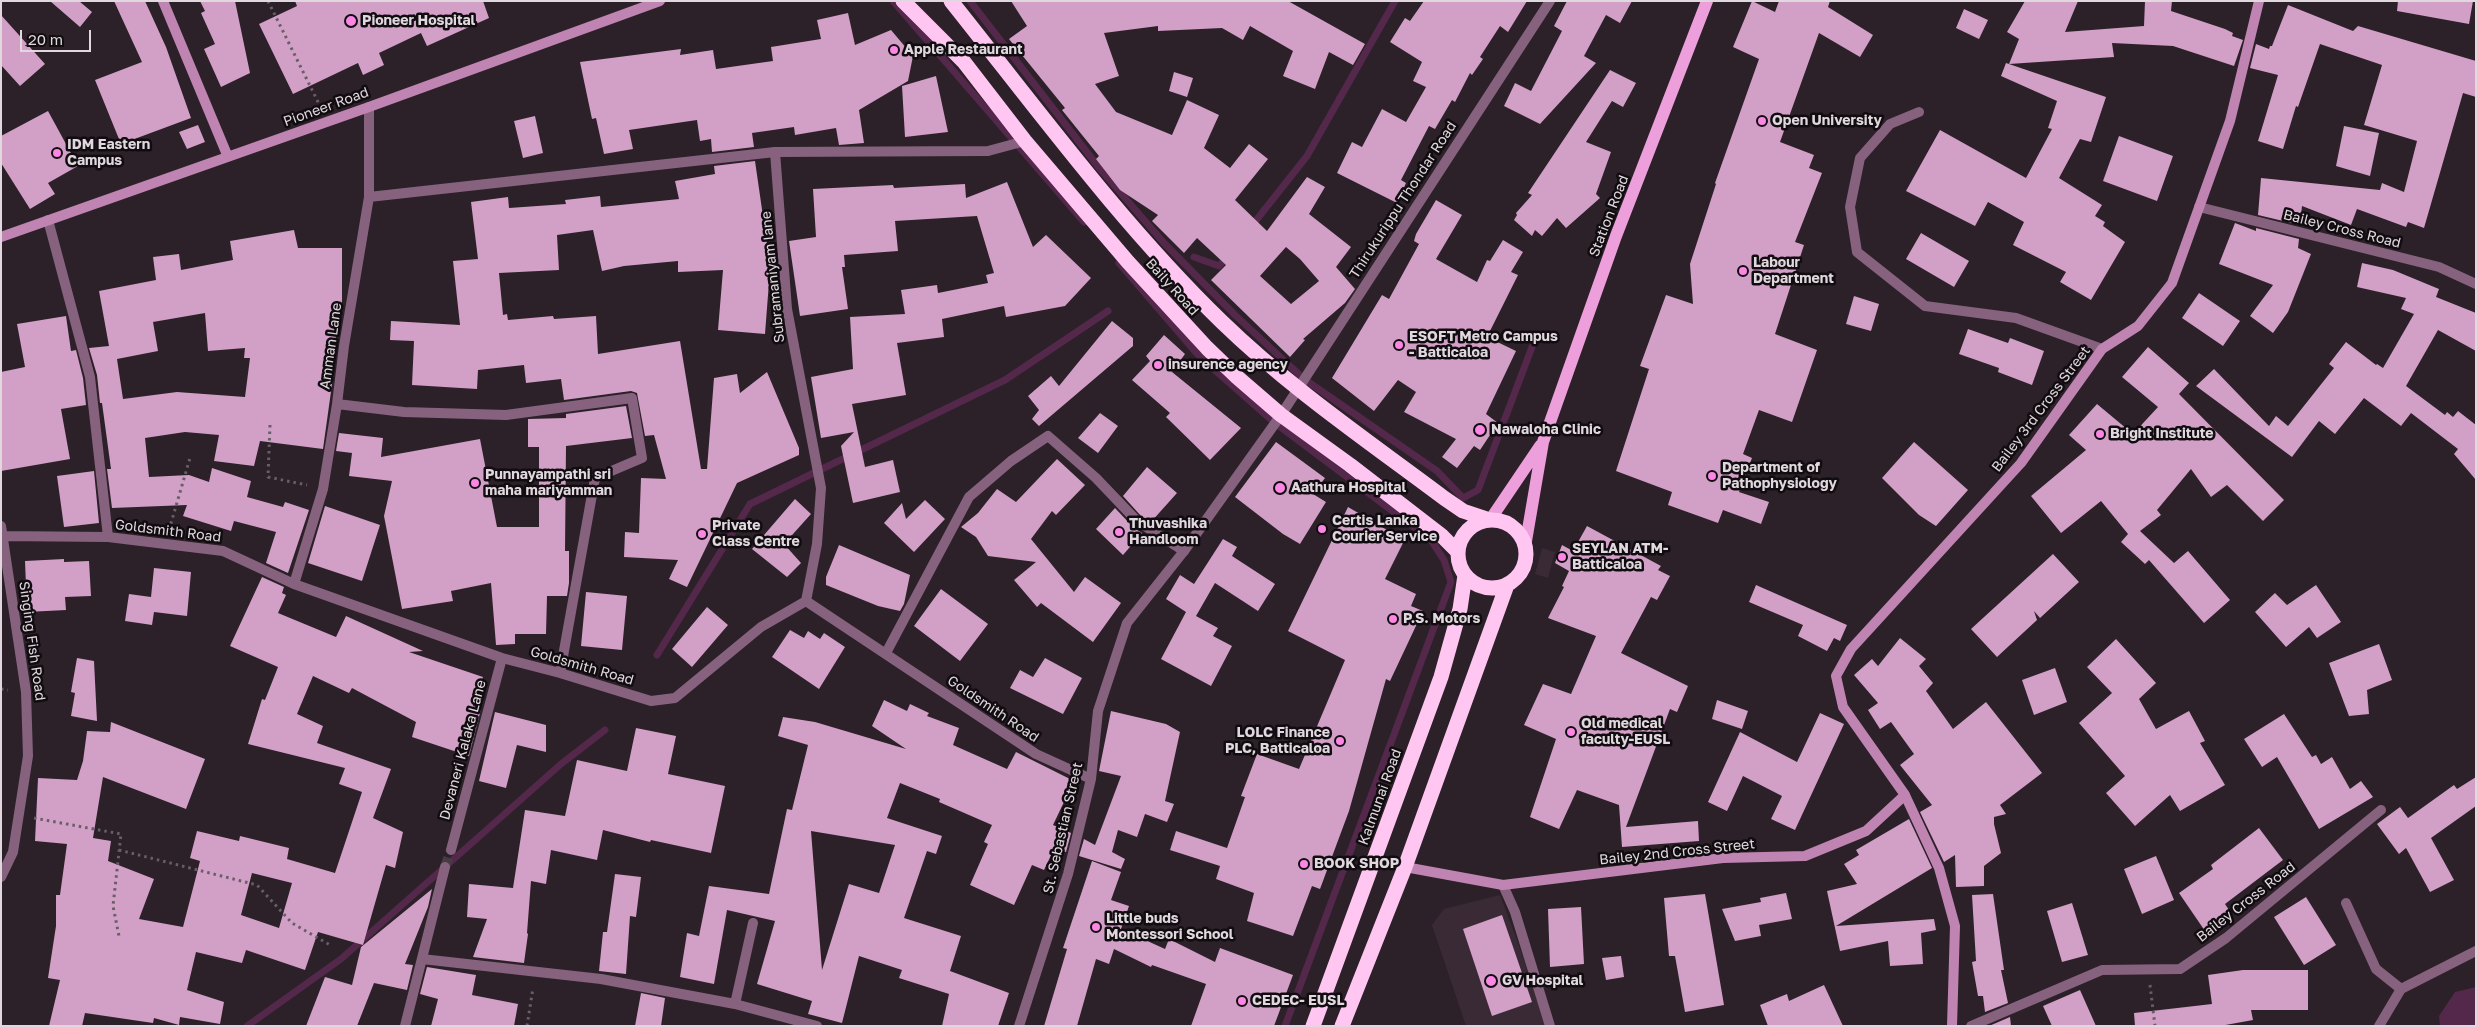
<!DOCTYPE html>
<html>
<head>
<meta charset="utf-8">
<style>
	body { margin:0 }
	#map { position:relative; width:2477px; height:1027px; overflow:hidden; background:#2c2029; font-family:"Golos Text",sans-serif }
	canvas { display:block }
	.frame { position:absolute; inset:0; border:2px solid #e0d8de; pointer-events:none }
	.scale { position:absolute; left:20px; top:30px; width:71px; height:22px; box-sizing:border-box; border:2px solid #e0d8de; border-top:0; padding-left:6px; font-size:15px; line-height:18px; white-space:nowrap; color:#e0d8de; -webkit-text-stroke:4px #110c10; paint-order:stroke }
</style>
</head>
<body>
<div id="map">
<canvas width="2477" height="1027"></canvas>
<div class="frame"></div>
<div class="scale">20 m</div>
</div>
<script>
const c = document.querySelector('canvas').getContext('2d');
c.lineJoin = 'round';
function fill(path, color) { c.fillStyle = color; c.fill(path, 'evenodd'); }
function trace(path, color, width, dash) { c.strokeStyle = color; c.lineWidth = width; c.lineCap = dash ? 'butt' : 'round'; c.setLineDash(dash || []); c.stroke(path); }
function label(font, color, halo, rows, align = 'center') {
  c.font = font + ' "Golos Text",sans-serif'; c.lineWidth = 5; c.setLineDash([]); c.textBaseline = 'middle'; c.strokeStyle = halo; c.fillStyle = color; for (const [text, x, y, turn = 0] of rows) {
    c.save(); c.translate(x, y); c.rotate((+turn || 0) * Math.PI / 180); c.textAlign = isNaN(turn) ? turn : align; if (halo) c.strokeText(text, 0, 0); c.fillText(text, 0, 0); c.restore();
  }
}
const built = new Path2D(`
	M1542 548 1555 552 1548 578 1535 574Z
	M1500 895 1518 943 1546 1026H1466L1432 925 1444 909Z`);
const water = new Path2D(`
	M2476 987V1026H2440L2439 1016 2455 992Z`);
const stream = new Path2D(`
	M893 1 1084 222
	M970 1 1100 169 1164 243 1235 315 1304 379 1437 471 1463 498 1478 490 1532 347
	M1250 228 1307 156 1395 1
	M1194 257 1219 266 1228 256
	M1119 263 1199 356 1275 423 1431 540 1444 560 1451 582 1285 1026
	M657 655 750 504 1005 380 1108 311
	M247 1026 341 959 561 764 605 730`);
const building = new Path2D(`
	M50 1H79L92 12 80 27Z
	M114 1H145L166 47 191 118 121 144 95 80 142 62Z
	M200 1H235L250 73 221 87 204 49 215 44 201 13 205 11Z
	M295 1H483L489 18 427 46 421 33 379 53 384 65 363 75 358 63 293 94 259 24 297 6Z
	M1011 1H1288L1365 44 1353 65 1329 52 1315 89 1283 76 1293 51 1250 26 1243 40 1222 28 1158 31V26L1104 33 1119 76 1095 84 1116 112 1172 135 1187 100 1219 115 1204 148 1230 168 1249 144 1268 159 1235 200 1267 231 1307 177 1325 187 1309 214 1351 247 1336 267 1355 289 1345 303 1303 339 1305 340 1290 357 1211 280 1226 265 1197 238 1184 253 1152 221 1158 215 1120 190 1096 159 1099 156 1062 110 1065 108 1009 39 1027 26ZM1286 247 1300 259 1319 281 1291 304 1260 276Z
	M1424 1H1527L1508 32 1500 26 1480 57 1483 59 1472 75 1470 73 1455 102 1452 100 1435 129 1429 126 1401 180 1406 183 1397 203 1337 173 1352 142 1362 147 1382 109 1406 122 1426 87 1413 81 1422 62 1390 42 1405 18 1410 21Z
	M1567 1H1632L1620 23 1606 15 1584 56 1596 63 1540 124 1504 106 1515 83 1531 91 1562 31 1554 26Z
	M1752 1 1775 12 1779 1H1830L1828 7 1873 35 1860 57 1819 33 1780 142 1814 155 1809 168 1822 173 1795 242 1804 245 1775 334 1817 350 1792 422 1759 410 1743 454 1752 458 1739 492 1769 502 1761 524 1723 510 1718 523 1668 505 1672 492 1616 471 1649 369 1640 366 1666 295 1693 304 1690 264 1716 184 1715 183 1759 59 1733 47Z
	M2025 1H2078L2065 32 2144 26 2145 1H2172L2171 11 2225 29 2233 33 2232 36 2243 40 2234 66 2173 46 2112 43 2114 57 2009 64 2019 39 2007 32Z
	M2398 1H2473L2469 24 2397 11Z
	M2288 5 2353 31 2358 26 2476 61V97L2463 93 2424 228 2408 222 2406 227 2357 209 2351 225 2302 206 2300 225 2258 215 2261 178 2380 190 2382 183 2404 192 2417 141 2364 125 2382 65 2320 44 2298 107 2296 106 2283 149 2258 141 2278 75 2250 68 2256 44 2269 49 2270 46H2272Z
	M1964 9 1988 20 1979 39 1956 28Z
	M848 13 855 45 891 30 913 56 908 81 859 110 864 143 839 145 836 128 795 135 794 127 752 133 754 147 712 152 711 139 700 141 697 120 629 130 633 149 604 154 596 118 592 119 580 62 681 49 680 55 713 50 716 69 773 61 771 47 821 39 817 20Z
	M1 15 45 64 20 86 1 65Z
	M2006 63 2106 97 2091 142 2080 139 2059 178 2102 205 2095 216 2105 222 2103 226 2125 242 2091 300 2060 282 2066 272 2013 245 2024 222 1988 202 1975 226 1906 191 1940 130 2026 178 2052 129 2048 128 2057 101 2001 76Z
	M1610 70 1636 83 1623 107 1612 101 1586 142 1611 152 1596 194 1600 198 1566 228 1557 218 1542 236 1535 230 1532 236 1514 220 1517 215 1516 213 1532 195 1528 193Z
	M1174 72 1193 78 1187 97 1169 91Z
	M936 76 948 132 905 137 902 86Z
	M48 111 78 166 48 183 55 194 30 209 1 163V136Z
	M535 116 543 153 523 158 514 121Z
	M198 125 205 142 187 149 179 132Z
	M2344 126 2379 133 2370 176 2336 166Z
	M2119 136 2173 156 2157 201 2103 181Z
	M755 161 767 244 772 243 765 334 718 330 723 270 678 272V261L624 266 602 271 593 230 557 235 559 270 499 273 503 315 507 314 508 320 553 316 554 319 596 316 598 354 680 341 701 469H707L714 378 737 374 740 393 767 372 799 448V455L737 483 687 587 669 579 678 560 624 557 625 532 639 533 641 478 666 479 654 435 645 436 637 393 631 391 564 400 561 379 526 383 524 365 478 370 477 389 412 385 414 341 390 340 391 321 460 325 453 261 478 259 471 202 508 197 509 208 566 204 565 200 600 196 601 207 679 199 675 181 715 174 714 166Z
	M1007 182 1033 247 1046 235 1091 278 1065 306 1006 317 1004 306 942 319 944 337 897 343 906 395 852 404 865 467 893 460 900 492 853 503 841 446 854 432 821 438 811 377 853 369 850 317 905 314 901 290 937 285 938 293 988 283 986 275 994 273 977 216 895 221 898 251 844 255 845 267H842L848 309 800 316 789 241 816 237 813 189 893 185 894 188 965 184 966 198Z
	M1436 200 1462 215 1436 259 1477 282 1487 260 1490 261 1503 240 1523 252 1511 272 1518 275 1487 337 1516 351 1486 414 1498 423 1480 450 1474 446 1457 468 1442 457 1456 439 1404 412 1416 392 1398 380 1374 411 1332 378 1382 295 1389 299 1419 244 1414 241 1416 234Z
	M2235 223 2256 231V228L2299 239 2298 248 2311 254 2288 312 2273 333 2250 316 2273 285 2219 264Z
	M294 230 298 248H342V314H337L334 370 323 449 260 441 254 466 214 461 219 435 185 432 145 438 149 477 189 475 209 482 212 468 251 481 247 497 283 507 285 502 309 510 288 573 266 563 276 532 234 521 231 531 183 516 187 505 112 508 107 469H111L102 403H100L97 375 89 348 109 346 99 291 156 280 153 257 179 254 181 270 233 260 230 241ZM205 313 208 351 245 348 244 358H250L245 397 177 392 123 399 117 359 158 351 153 322Z
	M1921 233 1969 261 1954 287 1906 259Z
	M2362 263 2393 270 2439 289 2436 297 2476 313V351L2438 330 2406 386 2445 415 2447 412 2453 417 2458 411 2476 425V480L2454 454 2458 449 2411 413 2401 426 2364 398 2335 434 2319 421 2292 457 2196 386 2214 369 2269 426 2276 416 2288 426 2334 368 2329 364 2346 342 2376 365 2377 364 2383 368 2414 314 2401 309 2406 298 2357 287Z
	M2199 293 2240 321 2223 346 2182 318Z
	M1854 296 1879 304 1871 331 1846 324Z
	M66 316 71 351 76 350 83 378 86 405 61 409 70 459 1 471V372L25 367 17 324Z
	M1112 321 1133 338V346L1039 426 1032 419 1039 410 1028 396 1051 376 1059 386Z
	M1968 329 2008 343 2010 338 2044 351 2032 385 1998 372 1999 368 1959 354Z
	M1164 335 1185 354 1172 372 1241 428 1210 460 1166 417 1170 413 1132 380 1150 361 1146 356Z
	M2148 347 2189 383 2179 394 2284 500 2263 521 2227 485 2211 497 2191 469 2157 510 2161 515 2140 531 2174 563 2188 551 2230 600 2204 623 2149 560 2145 564 2121 542 2128 534 2101 501 2061 533 2031 496 2086 450 2069 435 2097 404 2133 434 2158 407 2122 377Z
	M626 406 632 438 566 446 565 551H569V583L567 596H547L546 634H515V644L496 645 491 583 451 591 453 601 402 609 384 516 392 481 349 476 352 453 336 451 339 433 383 438 381 457 480 439 497 527H539V447H528V419L566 418V414Z
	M1100 413 1118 426 1098 453 1078 438Z
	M1276 442 1325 478 1313 494 1326 502 1300 544 1283 534 1235 497Z
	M1914 442 1968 490 1936 526 1919 515 1882 478Z
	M1057 459 1085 485 1056 515 1052 511 1031 539 1074 592 1085 577 1121 603 1093 642 1041 603 1037 607 1014 580 1036 562 988 556 976 537 961 527 978 513 997 489 1016 502Z
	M1147 467 1177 493 1151 522 1141 516 1123 496Z
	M94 471 99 523 64 527 57 476Z
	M795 499 811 514 784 544 801 563 787 577 752 549Z
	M925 500 945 519 914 552 884 523 902 503 906 519Z
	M325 506 380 525 362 581 308 563Z
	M1348 507 1367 518 1366 519 1405 539 1385 579 1416 594 1411 606 1423 611 1390 681 1386 679 1349 811 1320 889 1312 886 1293 936 1247 921 1254 893 1216 879 1220 866 1170 850 1176 831 1227 848 1245 797 1241 796 1257 754 1299 769 1345 660 1288 631Z
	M1115 508 1132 526 1142 533 1123 555 1096 529Z
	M1587 526 1661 566 1658 570 1670 576 1657 600 1651 597 1621 653 1688 686 1677 712 1670 709 1626 827 1698 821 1699 841 1622 847 1619 805 1577 790 1559 829 1530 817 1556 739 1524 725 1543 684 1571 694 1596 636 1548 618 1564 587 1562 586 1569 571 1555 563 1562 545 1573 551Z
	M1223 539 1237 547 1232 556 1275 584 1258 611 1215 583 1196 616 1218 628 1213 636 1232 646 1211 686 1161 659 1186 612 1166 599 1180 575 1194 584Z
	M839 545 910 575 904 604 900 611 878 606 826 585V577Z
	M2053 554 2079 582 2040 618 2034 611 2037 620 1997 657 1971 629Z
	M64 559V562L89 561 91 596 65 597 66 610 27 612 25 561Z
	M154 568 191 572 187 616 154 612 152 625 125 621 129 594 151 597Z
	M262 577 284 587 282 593 286 595 278 613 336 637 346 616 423 651 409 652 483 677 473 706 481 709 469 756 412 737 416 722 352 688 349 693 313 676 297 714 323 726 317 743 391 769 373 818 403 832 395 868 386 865 363 945 318 932 305 970 246 950 242 963 196 952 187 990 224 1002 220 1024 180 1017 179 1025 154 1018 153 1023 85 1013 82 1026H49L60 980 48 978 56 926V895H60L67 844 35 841 38 778 77 780 83 761 87 731 110 732 111 722 205 759 186 809 103 777 93 838 111 841 108 861 154 879 139 919 183 927 200 861 190 858 197 831 239 841 240 836 289 848 287 859 335 873 362 792 339 784 345 768 248 744 262 699 265 700 278 667 230 646ZM252 873 292 883 279 928 241 915Z
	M1756 585 1847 625 1840 641 1834 638 1827 651 1798 636 1803 625 1749 602Z
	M2316 585 2341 622 2317 638 2309 627 2286 647 2255 612 2275 593 2287 605Z
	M941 589 988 624 960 661 914 626Z
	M586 592 627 596 622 650 581 646Z
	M707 607 728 625 692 667 672 649Z
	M790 630 804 638 808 631 820 639 824 633 845 647 819 689 772 657Z
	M1900 638 1926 659 1919 666 1933 683 1926 691 1953 729 1986 702 2042 773 2000 805 2006 814 1994 817V824L2001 853 1984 866V886L1956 887 1955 855 1944 862 1920 812 1932 805 1900 765 1914 754 1891 722 1880 729 1868 710 1878 703 1854 675 1872 659 1878 666Z
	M2116 639 2156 683 2139 699 2156 729 2189 711 2205 741 2200 743 2225 785 2180 811 2170 795 2135 826 2106 793 2125 776 2079 723 2112 693 2087 667Z
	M2379 644 2392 680 2367 690 2369 714 2349 716 2329 663Z
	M77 658 94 661 97 721 71 716 75 693 71 692Z
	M1045 658 1082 678 1063 714 1010 688 1020 670 1033 677Z
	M2055 668 2067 702 2034 715 2022 680Z
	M884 700 907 711 910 704 929 713 927 716 959 728 953 745 1007 769 1016 752 1074 781 1053 825 1071 833 1066 852 1054 849 1044 870 1032 865 1014 905 970 885 988 844 984 842 992 825 939 802 940 799 900 783 887 818 942 836 936 854 927 851 904 918 961 936 950 971 1009 993 998 1026H942L949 994 899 978 902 970 859 956 842 1023 808 1014 812 1001 757 984 775 921 727 910 714 984 680 977 687 933 699 936 709 886 769 894 787 809 792 810 808 745 778 736 783 717 815 722 906 749 872 726ZM811 831 895 845 879 893 849 884 822 970Z
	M1717 700 1748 711 1742 729 1712 719Z
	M1111 711 1166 724 1180 732 1165 801 1174 804 1167 822 1145 814 1137 837 1118 830 1112 852 1125 859 1121 869 1079 856 1084 839 1095 845 1121 776 1099 771Z
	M495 712 546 725V752L517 745 506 788 479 781Z
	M1820 713 1844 724 1795 830 1771 819 1782 796 1743 776 1727 811 1708 802 1740 732 1797 762Z
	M2284 714 2312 757 2316 755 2321 764 2332 757 2350 789 2361 781 2373 797 2319 829 2277 757 2262 767 2244 739Z
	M636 728 676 736 668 774 725 786 711 853 651 840 650 842 603 830 597 860 551 850 546 884 531 881 527 933 528 934 524 963 473 957 487 919 467 917 469 884 513 888 525 810 565 816 577 760 627 771Z
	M2476 777V806L2431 838 2454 880 2430 892 2406 848 2399 854 2377 824 2400 807 2408 818 2454 785 2457 789Z
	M1909 819 1932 868 1836 926 1934 919 1936 930 1921 933 1923 964 1890 966 1888 941 1840 951 1827 891 1857 884 1844 864 1859 855 1856 850Z
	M2259 828 2283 860 2225 904 2231 913 2205 931 2179 893 2213 869 2211 865Z
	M2156 856 2174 900 2142 914 2124 869Z
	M1092 861 1121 872 1111 900 1129 906 1121 929 1165 949 1169 939 1215 962 1220 948 1293 975 1274 1026H1191L1206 984 1152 965 1151 967 1114 949 1109 964 1096 959 1077 1026H1044L1067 949 1063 948Z
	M615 874 641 877 636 917 630 916 626 974 599 971 603 932H607Z
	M432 889 428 907 405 964 413 965 407 990 374 983 357 1026H306L325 977 352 985 361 947Z
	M1786 893 1792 919 1759 925 1761 936 1735 941 1722 909 1761 902 1760 898Z
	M1705 894 1724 1005 1685 1012 1675 956H1669L1664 898Z
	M1993 894 2004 970H2001L2008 1003 1985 1012 1983 996H1978L1972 962 1976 961 1972 895Z
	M2306 897 2336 945 2304 965 2274 917Z
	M2072 903 2088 955 2062 962 2047 911Z
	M1581 907 1584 964 1550 967 1548 909Z
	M1502 915 1532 1002 1492 1016 1463 929Z
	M1621 956 1624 977 1606 980 1602 958Z
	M427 967 476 975 472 995 518 1004 514 1026H431L438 999 420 994Z
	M2243 970H2308V1010H2251L2253 1020 2220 1026H2135L2134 1013 2212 1004 2208 975Z
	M1824 985 1843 1026H1768L1760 1005 1787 994 1789 1001Z
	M2080 990 2096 1026H2052L2043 1006Z
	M641 993 665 998 661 1026H635Z
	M2010 1017 2011 1026H1989Z`);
const streetTunnel = new Path2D(`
	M445 867 451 850`);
const path = new Path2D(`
	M268 1 321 108
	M270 425 268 477 307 485
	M169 530 190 458
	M1 689 8 690
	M34 818 121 834 113 906 119 936
	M119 850 257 885 292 923 330 945
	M2150 985 2155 1026
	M527 1026 533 988`);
const lane = new Path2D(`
	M369 197 775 152 988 151 1025 141
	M886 653 969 497 1011 461 1048 436 1096 478 1137 521 1184 551`);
const street = new Path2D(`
	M1919 112 1890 124 1860 158 1850 207 1857 252 1925 306 2016 318 2102 349
	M775 152 787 309 821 488 817 544 806 601
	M2199 207 2439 267 2476 284
	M48 220 90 377 108 537
	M337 404 404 412 506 415 632 398 642 458 595 478 560 673
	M1 526 26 692 28 756 13 852 1 877
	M1 536 108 537 223 551 294 584 502 658 560 673 651 701 675 698 761 627 806 601 1036 754 1091 779
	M294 584 323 489 337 404 344 346 369 197V107
	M451 850 502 658
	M1503 885 1515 912 1550 1026
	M2346 903 2376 969 2401 989 2476 951
	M422 959 601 979 735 1004 817 1026
	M735 1004 753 923
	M405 1026 445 867
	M1019 1026 1068 874 1091 779 1098 711 1127 623 1184 551 1281 415 1550 1
	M1971 1026 2102 970 2180 969 2226 938 2381 810
	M2379 1026 2401 989`);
const secondary = new Path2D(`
	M163 1 228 157
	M1 237 369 107 660 1
	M1405 867 1503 885 1723 858 1805 856 1866 831 1905 795
	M1952 1026 1955 926 1939 868 1905 795 1843 707 1836 676 1851 649 2021 463 2102 349 2138 326 2172 283 2230 121 2259 1`);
const primary = new Path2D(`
	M1490 520 1540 446
	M1525 547 1543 442 1616 236 1707 1`);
const highway = new Path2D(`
	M903 1 964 62 1025 141 1128 262 1207 348 1237 377 1281 415 1350 465 1442 536 1458 552
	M951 1C1038 110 1122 225 1222 322 1290 388 1368 441 1444 498L1463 511 1490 520
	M1458 554a34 34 0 1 1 68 0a34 34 0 1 1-68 0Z
	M1313 1026 1441 677 1460 609 1465 575
	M1342 1026 1405 867 1507 585`);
const markers = [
	[351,21,6,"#fc86e4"],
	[894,50,5,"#fc86e4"],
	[1762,121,5,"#fc86e4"],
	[57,153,5,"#fc86e4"],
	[1743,271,5,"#fc86e4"],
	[1399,345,5,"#fc86e4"],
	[1158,365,5,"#fc86e4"],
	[1480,430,6,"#fc86e4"],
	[2100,434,5,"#fc86e4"],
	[1712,476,5,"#fc86e4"],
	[475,483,5,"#fc86e4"],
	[1280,488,6,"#fc86e4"],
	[1322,529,5,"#fc86e4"],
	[1119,532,5,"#fc86e4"],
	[702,534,5,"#fc86e4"],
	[1562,557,5,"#fc86e4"],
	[1393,619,5,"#fc86e4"],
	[1571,732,5,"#fc86e4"],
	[1340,741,5,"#fc86e4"],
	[1304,864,5,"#fc86e4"],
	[1096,927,5,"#fc86e4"],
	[1491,981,6,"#fc86e4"],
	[1242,1001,5,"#fc86e4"]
];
const poiNames = [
	["Pioneer Hospital",362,21],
	["Apple Restaurant",904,50],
	["Open University",1772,121],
	["IDM Eastern",67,145],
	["Campus",67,161],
	["Labour",1753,263],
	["Department",1753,279],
	["ESOFT Metro Campus",1409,337],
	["- Batticaloa",1409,353],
	["insurence agency",1168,365],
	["Nawaloha Clinic",1491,430],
	["Bright Institute",2110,434],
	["Department of",1722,468],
	["Pathophysiology",1722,484],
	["Punnayampathi sri",485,475],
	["maha mariyamman",485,491],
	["Aathura Hospital",1291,488],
	["Certis Lanka",1332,521],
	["Courier Service",1332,537],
	["Thuvashika",1129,524],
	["Handloom",1129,540],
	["Private",712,526],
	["Class Centre",712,542],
	["SEYLAN ATM-",1572,549],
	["Batticaloa",1572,565],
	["P.S. Motors",1403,619],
	["Old medical",1581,724],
	["faculty-EUSL",1581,740],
	["LOLC Finance",1330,733,"right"],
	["PLC, Batticaloa",1330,749,"right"],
	["BOOK SHOP",1314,864],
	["Little buds",1106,919],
	["Montessori School",1106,935],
	["GV Hospital",1502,981],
	["CEDEC- EUSL",1252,1001]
];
const streetNames = [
	["Pioneer Road",326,107,-20],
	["Thirukurippu Thondar Road",1403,200,-57],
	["Station Road",1609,216,-69],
	["Bailey Cross Road",2342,229,14],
	["Subramaniyam lane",773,277,-96],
	["Baily Road",1172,287,48],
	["Amman Lane",331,346,-82],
	["Bailey 3rd Cross Street",2041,409,-53],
	["Goldsmith Road",168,531,7],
	["Singing Fish Road",32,641,82],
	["Goldsmith Road",582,666,16],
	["Goldsmith Road",993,709,34],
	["Devaneri Kalaka Lane",463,750,-75],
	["Kalmunai Road",1380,797,-70],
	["St. Sebastian Street",1063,828,-77],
	["Bailey 2nd Cross Street",1677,852,-6],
	["Bailey Cross Road",2246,902,-38]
];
fill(built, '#3a2a36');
fill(water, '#53284a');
trace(stream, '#53284a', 7);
fill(building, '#d29fc6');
trace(streetTunnel, '#473c44', 10, [10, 5]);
trace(path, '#685e66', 3, [2.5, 4]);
trace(lane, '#87627e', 10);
trace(street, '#87627e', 10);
trace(secondary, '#c084b2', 10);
trace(primary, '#ec9fda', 12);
trace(highway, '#ffc6f1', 15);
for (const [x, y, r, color] of markers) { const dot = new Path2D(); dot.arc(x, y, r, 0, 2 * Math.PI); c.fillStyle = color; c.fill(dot); trace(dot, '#110c10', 2); }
label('bold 14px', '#e0d8de', '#110c10', poiNames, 'left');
label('14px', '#e0d8de', '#110c10', streetNames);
</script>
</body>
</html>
